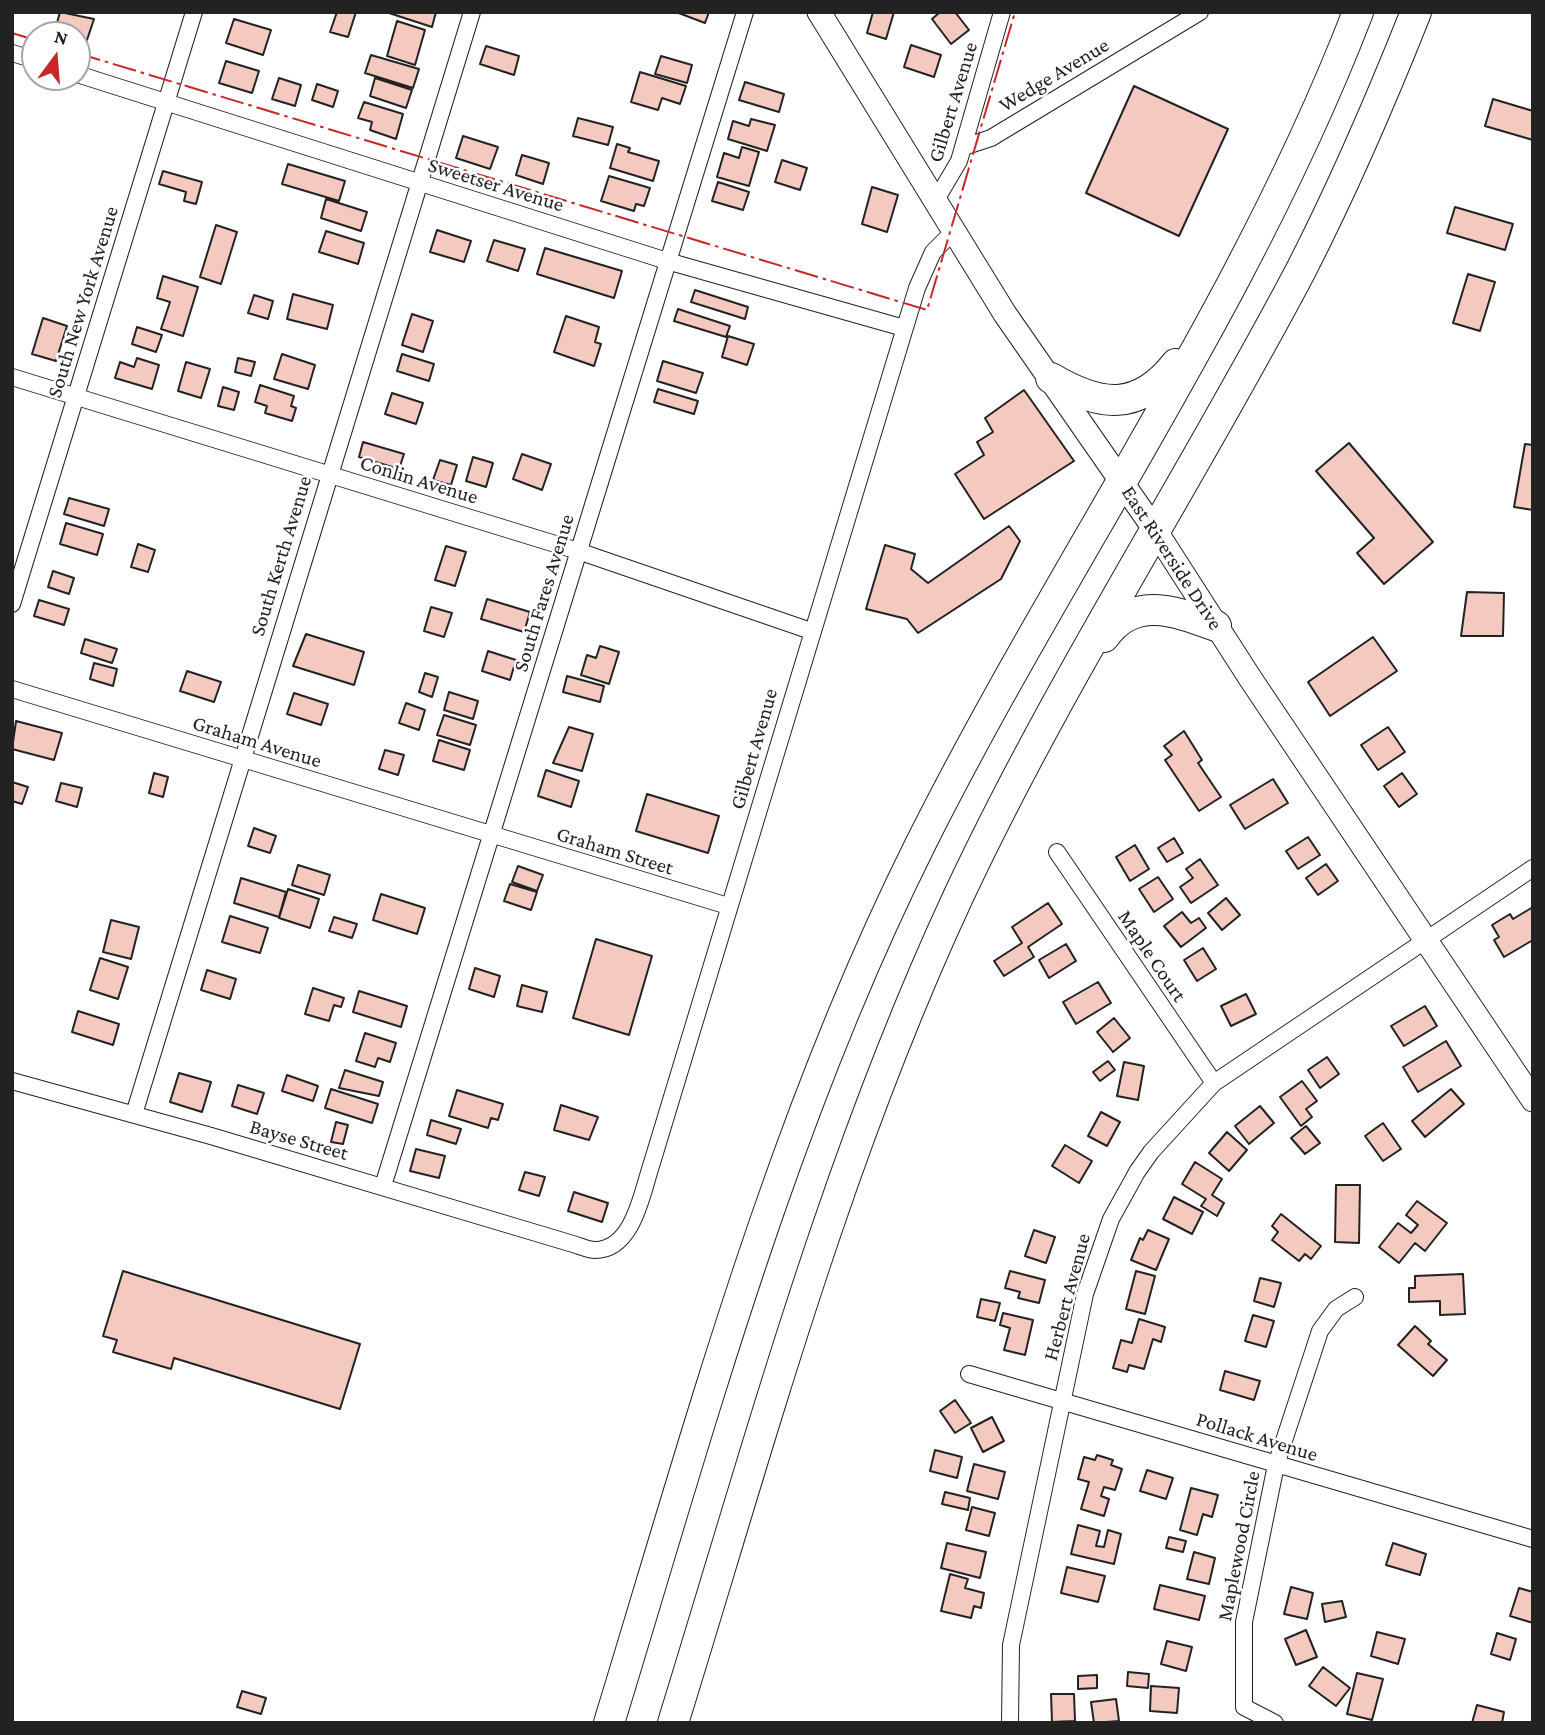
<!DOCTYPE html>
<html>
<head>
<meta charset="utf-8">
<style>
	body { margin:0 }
	#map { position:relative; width:1545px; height:1735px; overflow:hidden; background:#fff; font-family:"Crimson Pro",serif }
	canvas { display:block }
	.frame { position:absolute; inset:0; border:14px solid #222; pointer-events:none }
	.north { position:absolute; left:21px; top:21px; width:70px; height:70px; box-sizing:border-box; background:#fff; border:2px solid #a7a7a7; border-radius:50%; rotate:16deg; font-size:19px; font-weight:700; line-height:28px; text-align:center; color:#222 }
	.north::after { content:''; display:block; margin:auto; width:24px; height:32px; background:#c62828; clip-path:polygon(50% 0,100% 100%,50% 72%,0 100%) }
</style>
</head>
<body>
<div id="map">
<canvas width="1545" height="1735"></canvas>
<div class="frame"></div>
<div class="north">N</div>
</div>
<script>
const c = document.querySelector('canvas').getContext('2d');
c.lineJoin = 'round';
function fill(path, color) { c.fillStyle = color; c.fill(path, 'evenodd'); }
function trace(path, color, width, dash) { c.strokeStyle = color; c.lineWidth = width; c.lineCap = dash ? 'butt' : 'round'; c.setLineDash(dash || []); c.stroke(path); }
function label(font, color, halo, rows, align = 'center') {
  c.font = font + ' "Crimson Pro",serif'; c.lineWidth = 5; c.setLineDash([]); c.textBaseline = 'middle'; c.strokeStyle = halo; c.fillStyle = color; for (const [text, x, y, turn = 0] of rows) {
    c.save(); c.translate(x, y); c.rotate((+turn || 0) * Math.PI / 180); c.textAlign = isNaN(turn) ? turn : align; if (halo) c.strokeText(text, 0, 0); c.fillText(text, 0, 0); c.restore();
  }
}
const building = new Path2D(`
	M60 12 94 19 87 40 55 30Z
	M337 12H356L348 37 330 32Z
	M386 12H436L432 27Z
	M676 12H709L705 23Z
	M873 12H894L886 39 867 33Z
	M940 12H955L969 30 951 44 932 19Z
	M234 19 271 30 263 55 226 43Z
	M397 21 425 30 415 65 387 56Z
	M911 45 941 55 934 77 904 67Z
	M486 46 519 56 514 75 480 64Z
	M371 55 419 69 413 88 365 73Z
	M661 56 692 65 687 83 655 74Z
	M226 61 259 71 252 93 219 83Z
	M640 72 686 86 680 104 662 98 658 110 631 102Z
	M279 78 301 85 295 106 272 99Z
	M375 78 412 90 406 108 370 96Z
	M745 82 784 94 779 112 739 100Z
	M317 84 338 91 333 107 312 100Z
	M1134 86 1228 129 1179 236 1086 193Z
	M1493 99 1533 111V140L1485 126Z
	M364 102 403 114 396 139 370 130 372 122 358 118Z
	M578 118 613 127 608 145 573 136Z
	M751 119 775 125 767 151 728 139 733 121 749 126Z
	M463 136 498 147 490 169 456 158Z
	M617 144 630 148 628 152 659 161 653 181 610 168Z
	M742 147 759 152 749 186 717 177 724 153 739 158Z
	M522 155 549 163 543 184 516 175Z
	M782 160 807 168 800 190 775 182Z
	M288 164 345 181 339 201 282 184Z
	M163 171 202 182 196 204 184 201 186 192 159 184Z
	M609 176 650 188 644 206 636 204 634 211 601 201Z
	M718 182 749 192 743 210 712 201Z
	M872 187 898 195 887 232 862 224Z
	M326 199 367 212 361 231 321 218Z
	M1455 207 1513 224 1505 250 1447 233Z
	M216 225 237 232 221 284 200 277Z
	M437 230 471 241 464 262 430 252Z
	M326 231 364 243 358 264 319 252Z
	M494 240 525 249 518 271 487 261Z
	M545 248 622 271 614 298 537 274Z
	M1468 274 1495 282 1480 331 1453 323Z
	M163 276 198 287 183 336 161 329 170 302 157 298Z
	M695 290 748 307 745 319 691 302Z
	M293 294 333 305 327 329 287 319Z
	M254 295 273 301 268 319 248 313Z
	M678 309 730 326 726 337 674 321Z
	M412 314 433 321 423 352 402 345Z
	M566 316 599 327 595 342 601 344 594 366 554 352Z
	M43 318 67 326 56 361 32 354Z
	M137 327 162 335 156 352 132 344Z
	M728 336 754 344 747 365 722 357Z
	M282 354 315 365 308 389 274 379Z
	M402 354 434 364 429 381 397 371Z
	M137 358 159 365 152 389 115 378 120 362 134 367Z
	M238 358 255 362 251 376 235 372Z
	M663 361 703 373 696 393 657 381Z
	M186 362 210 369 201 398 178 391Z
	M260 385 294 396 291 406 296 408 292 421 265 413 267 406 255 402Z
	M223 387 239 392 234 410 218 406Z
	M658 389 698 401 694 414 654 402Z
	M1024 390 1074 461 984 519 955 474 984 455 977 442 993 432 985 418Z
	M392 393 423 403 416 424 385 414Z
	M363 442 404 454 399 469 359 457Z
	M1349 443 1433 542 1384 584 1357 553 1374 538 1316 471Z
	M1525 444 1533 445V510L1514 507Z
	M522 454 551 464 542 490 513 479Z
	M473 457 493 463 486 487 466 481Z
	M440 460 457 465 451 485 433 480Z
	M69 498 109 509 104 526 64 514Z
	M66 523 103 534 97 555 60 544Z
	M1009 526 1020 541 1001 579 918 633 907 619 866 609 885 545 915 554 911 569 928 583Z
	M138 544 155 550 148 572 131 567Z
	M446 546 466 552 455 586 435 580Z
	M53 571 74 578 69 594 48 587Z
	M1467 592 1504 593 1503 636H1461Z
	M487 599 530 612 524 632 481 619Z
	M39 600 69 609 64 625 34 616Z
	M431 607 452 613 444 637 424 631Z
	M306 634 364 652 354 685 293 666Z
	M1373 637 1397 671 1330 716 1308 682Z
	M85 639 117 649 112 663 81 653Z
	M600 646 619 652 609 684 581 675 587 655 596 658Z
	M488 651 516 660 510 680 482 671Z
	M94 663 117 669 113 686 90 679Z
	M187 671 221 682 214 702 180 691Z
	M425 673 438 677 432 697 419 692Z
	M567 676 604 686 600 702 563 692Z
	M449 692 478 701 473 719 444 710Z
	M294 693 328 704 321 725 287 714Z
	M406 703 425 710 419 730 399 723Z
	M444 715 476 725 470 745 437 735Z
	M16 721 62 733 54 760 12 749Z
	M569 727 593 734 582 771 553 763Z
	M1388 727 1405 752 1378 770 1361 745Z
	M1184 731 1202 760 1198 763 1221 797 1199 811 1165 760 1172 755 1164 746Z
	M439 740 470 750 464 770 433 761Z
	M385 750 404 755 398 775 379 769Z
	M546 770 579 781 571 807 538 796Z
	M154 773 168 777 163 797 149 793Z
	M1402 773 1417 794 1399 807 1384 786Z
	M1273 779 1288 803 1245 829 1230 805Z
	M12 782 28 787 22 804 12 801Z
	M61 783 82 788 77 807 56 801Z
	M647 794 719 816 708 853 636 831Z
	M254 828 276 836 270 853 248 846Z
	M1308 837 1320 855 1298 869 1286 851Z
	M1174 838 1183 853 1167 862 1158 848Z
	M1135 845 1149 869 1130 881 1116 857Z
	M1200 859 1218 885 1191 903 1180 887 1193 878 1186 869Z
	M1326 864 1338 881 1318 895 1306 878Z
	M298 865 330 875 324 895 292 885Z
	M518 866 543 875 537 891 512 882Z
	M1158 877 1173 899 1154 912 1139 889Z
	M241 878 286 892 279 917 234 903Z
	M510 884 537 892 531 910 504 901Z
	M288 889 319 899 310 928 279 918Z
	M381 894 425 908 417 934 373 920Z
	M1226 898 1240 915 1222 930 1208 913Z
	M1048 903 1062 924 1028 947 1034 957 1004 976 994 961 1022 943 1012 927Z
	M1533 907V940L1504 957 1494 940 1499 937 1492 925 1510 914 1513 919Z
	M1182 912 1191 923 1199 918 1206 928 1181 947 1164 926Z
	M230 916 268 928 260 953 222 942Z
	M334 917 357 924 352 938 329 931Z
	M111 920 139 927 131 959 103 952Z
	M596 939 652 956 629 1035 573 1018Z
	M1066 944 1076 961 1049 978 1039 960Z
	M1203 948 1216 969 1197 981 1184 960Z
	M100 958 128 967 118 999 90 990Z
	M475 968 500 976 494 997 469 989Z
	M207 970 236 979 230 999 201 990Z
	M1098 982 1111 1003 1076 1024 1063 1002Z
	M522 985 547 992 542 1012 517 1006Z
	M313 988 344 998 341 1007 334 1005 329 1021 305 1014Z
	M359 991 407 1006 401 1027 353 1012Z
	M1246 994 1256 1014 1231 1026 1221 1006Z
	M1425 1006 1437 1026 1404 1046 1391 1026Z
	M78 1011 119 1024 113 1045 72 1032Z
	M1114 1018 1130 1038 1113 1052 1097 1032Z
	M365 1033 396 1043 390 1062 378 1058 375 1067 356 1061Z
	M1446 1041 1461 1066 1418 1092 1403 1067Z
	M1327 1057 1339 1074 1320 1088 1308 1070Z
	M1108 1061 1115 1070 1100 1081 1093 1072Z
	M1124 1062 1144 1066 1138 1100 1117 1096Z
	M345 1070 383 1082 379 1096 339 1088Z
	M179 1073 211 1082 202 1112 170 1102Z
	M287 1075 318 1086 313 1101 282 1091Z
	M1302 1081 1317 1101 1306 1109 1312 1117 1301 1126 1280 1097Z
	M238 1085 264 1093 257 1114 232 1106Z
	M331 1089 378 1104 372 1123 325 1108Z
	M1451 1089 1464 1104 1425 1137 1412 1121Z
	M457 1090 503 1104 498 1120 491 1118 488 1128 449 1116Z
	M561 1105 598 1117 589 1140 554 1130Z
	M1260 1106 1274 1123 1249 1144 1235 1126Z
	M1101 1112 1120 1122 1107 1146 1088 1136Z
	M431 1120 461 1129 456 1144 427 1135Z
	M336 1122 348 1125 343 1144 331 1142Z
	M1383 1123 1401 1149 1383 1161 1365 1136Z
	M1306 1126 1320 1143 1305 1154 1291 1138Z
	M1227 1132 1247 1150 1229 1171 1209 1153Z
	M1065 1145 1092 1161 1079 1183 1052 1166Z
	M416 1149 445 1156 439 1178 410 1171Z
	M1195 1162 1222 1179 1212 1195 1224 1203 1217 1216 1201 1206 1206 1199 1182 1184Z
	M525 1172 545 1177 539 1196 519 1190Z
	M1336 1185H1360L1359 1243 1335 1242Z
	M574 1192 608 1203 602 1222 568 1211Z
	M1174 1197 1203 1212 1192 1234 1163 1219Z
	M1417 1201 1447 1223 1425 1251 1415 1243 1399 1263 1379 1247 1398 1223 1411 1233 1418 1225 1406 1215Z
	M1281 1214 1321 1246 1311 1259 1305 1254 1299 1261 1272 1240 1278 1232 1272 1226Z
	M1034 1230 1055 1237 1046 1263 1025 1256Z
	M1148 1230 1169 1239 1156 1270 1131 1260 1140 1238 1143 1240Z
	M123 1271 360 1344 340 1409 174 1358 171 1369 113 1352 117 1340 103 1336Z
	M1010 1271 1045 1280 1039 1303 1018 1298 1020 1292 1005 1288Z
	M1136 1271 1155 1276 1145 1314 1126 1309Z
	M1463 1274 1465 1314 1440 1315V1301L1409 1302V1288H1415V1276Z
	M1260 1278 1281 1283 1274 1307 1254 1301Z
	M981 1299 1000 1303 995 1321 977 1317Z
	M1003 1313 1033 1320 1025 1355 1004 1350 1010 1328 1000 1325Z
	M1253 1315 1274 1321 1266 1347 1245 1341Z
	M1139 1319 1165 1327 1161 1342 1153 1339 1144 1369 1129 1365 1127 1372 1113 1368 1121 1340 1132 1343Z
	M1415 1326 1431 1341 1428 1344 1447 1360 1433 1376 1398 1345Z
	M1225 1371 1260 1381 1254 1400 1220 1390Z
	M955 1400 971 1423 955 1433 940 1411Z
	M992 1417 1004 1441 983 1452 971 1428Z
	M935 1450 962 1457 957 1478 930 1471Z
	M1097 1455 1113 1460 1111 1465 1122 1469 1115 1490 1104 1487 1101 1496 1109 1499 1104 1516 1081 1509 1089 1482 1078 1479 1084 1457 1095 1460Z
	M974 1464 1005 1472 998 1499 967 1491Z
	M1147 1470 1173 1478 1166 1499 1140 1491Z
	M1191 1488 1218 1495 1212 1517 1203 1514 1197 1535 1180 1530Z
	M945 1492 970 1498 968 1510 942 1504Z
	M972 1507 995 1513 989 1536 966 1530Z
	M1078 1525 1100 1531 1096 1546 1104 1547 1108 1530 1121 1534 1114 1564 1071 1554Z
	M1169 1537 1186 1541 1183 1552 1166 1548Z
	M947 1543 986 1552 980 1578 941 1568Z
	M1393 1543 1426 1554 1420 1575 1386 1565Z
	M1194 1552 1215 1558 1209 1584 1187 1579Z
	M1067 1567 1105 1576 1098 1602 1061 1593Z
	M950 1574 968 1579 965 1588 984 1593 981 1608 974 1606 971 1618 941 1611Z
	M1160 1585 1205 1596 1199 1620 1154 1609Z
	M1291 1587 1313 1593 1307 1619 1284 1614Z
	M1519 1588 1533 1592V1623L1510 1616Z
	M1342 1601 1346 1617 1325 1622 1322 1604Z
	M1306 1630 1317 1657 1296 1665 1285 1639Z
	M1377 1632 1405 1639 1398 1664 1371 1656Z
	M1497 1633 1516 1639 1510 1660 1491 1654Z
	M1167 1641 1192 1647 1186 1671 1161 1664Z
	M1323 1667 1350 1688 1336 1706 1309 1686Z
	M1128 1672 1149 1674 1148 1688 1127 1686Z
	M1357 1673 1383 1679 1372 1720 1347 1714Z
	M1097 1675V1688L1078 1689V1676Z
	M1151 1686 1179 1688 1177 1713 1150 1711Z
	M242 1691 266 1698 261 1714 237 1707Z
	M1051 1694H1074L1075 1721 1052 1722Z
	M1116 1699 1119 1721 1094 1723 1091 1702Z
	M1477 1705 1504 1712 1502 1723H1472Z`);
const street = new Path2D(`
	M12 53 35 60
	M77 74 667 261 904 328
	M964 147 991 138 1200 12
	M936 200 959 161 1002 12
	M12 377 578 551 811 631
	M12 604 194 12
	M12 689 728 906
	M1057 852 1214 1083
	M12 1081 211 1136 573 1244C580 1246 588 1250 595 1250 633 1250 642 1193 651 1166L917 288 933 252 955 230
	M134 1114 472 12
	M383 1186 745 12
	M969 1374 1533 1539
	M1010 1723 1011 1645 1085 1294 1111 1219 1137 1172 1151 1152 1214 1083 1533 868
	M1275 1723 1244 1707V1622L1276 1465 1320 1331 1336 1309 1355 1297`);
const secondary = new Path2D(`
	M819 12 1005 314 1155 530 1250 678 1533 1100`);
const highway = new Path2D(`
	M1051 378C1100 407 1138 412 1176 364
	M1104 637C1134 595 1175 611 1216 626
	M609 1723C700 1426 781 1123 920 845 1060 565 1245 306 1358 12
	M673 1723C759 1445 835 1161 958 897 1059 681 1190 481 1301 270 1344 186 1381 100 1416 12`);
const power = new Path2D(`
	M12 33 35 40
	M77 53 927 310 1015 12`);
const streetNames = [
	["Wedge Avenue",1054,75,-31],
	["Gilbert Avenue",953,102,-73],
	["Sweetser Avenue",496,185,17],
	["South New York Avenue",83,302,-73],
	["Conlin Avenue",419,480,17],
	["South Kerth Avenue",281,556,-73],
	["East Riverside Drive",1172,558,57],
	["South Fares Avenue",544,593,-73],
	["Graham Avenue",257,742,17],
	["Gilbert Avenue",754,749,-74],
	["Graham Street",615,851,17],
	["Maple Court",1152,956,56],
	["Bayse Street",299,1140,16],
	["Herbert Avenue",1067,1297,-75],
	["Pollack Avenue",1257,1437,17],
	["Maplewood Circle",1239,1546,-79]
];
fill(building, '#f3c9c0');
trace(building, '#222', 2);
trace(street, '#222', 18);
trace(secondary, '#222', 25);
trace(highway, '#222', 32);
trace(street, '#fff', 16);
trace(secondary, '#fff', 23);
trace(highway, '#fff', 30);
trace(power, '#c62828', 2, [24, 5, 3.5, 5]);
label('21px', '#222', '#fff', streetNames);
</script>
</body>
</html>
